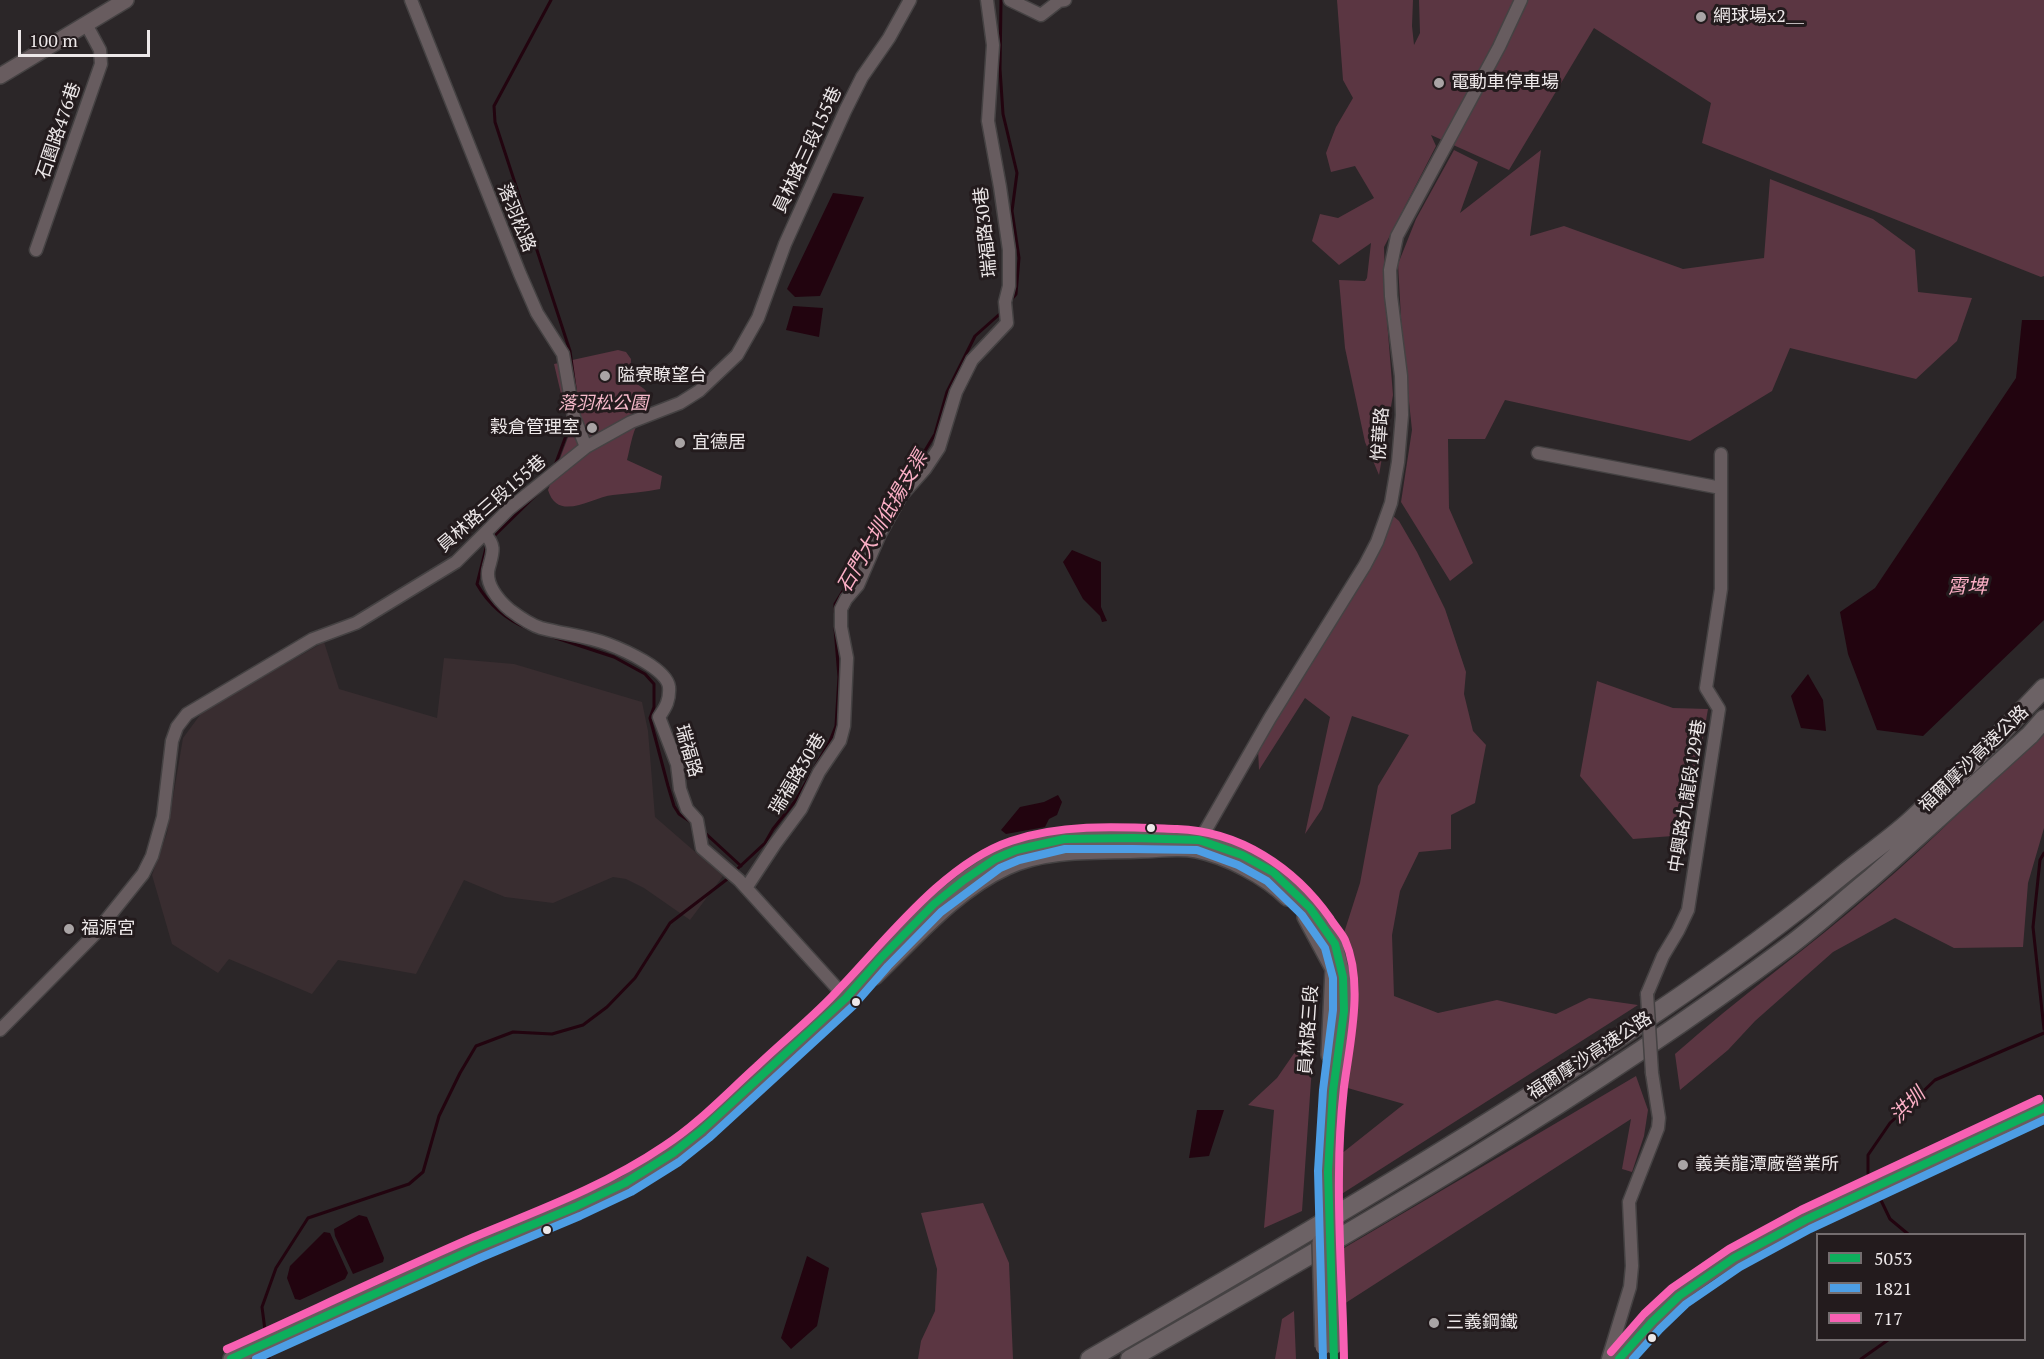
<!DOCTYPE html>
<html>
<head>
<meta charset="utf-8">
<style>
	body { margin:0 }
	#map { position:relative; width:2044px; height:1359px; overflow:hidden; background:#2b2628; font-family:"PT Serif",serif }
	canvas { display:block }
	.legend { position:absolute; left:1816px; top:1233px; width:210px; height:108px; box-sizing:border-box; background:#231b1d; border:2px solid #746d6f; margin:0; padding:8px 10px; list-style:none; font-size:18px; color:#ede8e9 }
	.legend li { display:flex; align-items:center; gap:12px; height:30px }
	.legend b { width:30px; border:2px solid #746d6f }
	.scale { position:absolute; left:18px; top:30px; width:132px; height:27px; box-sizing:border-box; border:3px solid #ede8e9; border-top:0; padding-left:8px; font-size:18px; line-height:21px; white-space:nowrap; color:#ede8e9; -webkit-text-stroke:4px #231b1d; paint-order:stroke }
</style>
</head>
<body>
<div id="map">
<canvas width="2044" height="1359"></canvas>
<ul class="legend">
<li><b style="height:8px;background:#0daf5c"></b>5053</li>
<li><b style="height:8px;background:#4d9ee5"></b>1821</li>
<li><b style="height:8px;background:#f860b3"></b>717</li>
</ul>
<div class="scale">100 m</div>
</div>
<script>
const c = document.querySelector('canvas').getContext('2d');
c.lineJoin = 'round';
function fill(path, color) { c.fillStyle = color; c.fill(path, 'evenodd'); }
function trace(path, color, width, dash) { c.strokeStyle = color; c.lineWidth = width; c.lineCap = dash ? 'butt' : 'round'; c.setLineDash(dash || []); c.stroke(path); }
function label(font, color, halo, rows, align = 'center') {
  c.font = font + ' "PT Serif","Noto Sans TC",serif'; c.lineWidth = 6; c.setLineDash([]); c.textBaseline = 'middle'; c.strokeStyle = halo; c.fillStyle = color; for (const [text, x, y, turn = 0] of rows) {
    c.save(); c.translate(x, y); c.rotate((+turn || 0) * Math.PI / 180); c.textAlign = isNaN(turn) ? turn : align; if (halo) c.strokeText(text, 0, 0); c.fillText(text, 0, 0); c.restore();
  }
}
const built = new Path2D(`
	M324 642 339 689 437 718 444 658 514 664 642 702 648 731 655 817 723 876 690 920 644 888 626 879 613 877 553 903 505 897 464 880 416 974 338 960 312 994 229 959 218 973 172 944 152 875 167 833 183 738 203 711Z`);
const green = new Path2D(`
	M1337 0H1413L1412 26 1414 45 1420 33 1419 0H2044V276L2041 277 1702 143 1711 103 1594 28 1509 170 1431 135 1436 146 1384 247 1386 308 1393 395 1379 475 1365 442 1345 348 1339 280 1365 281 1367 278 1371 243 1339 265 1312 241 1320 214 1338 218 1374 198 1355 166 1331 172 1326 153 1336 127 1353 98 1343 80Z
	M1454 150 1478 162 1460 213 1541 150 1530 236 1564 226 1683 269 1764 258 1770 179 1873 219 1915 250 1918 292 1972 298 1957 341 1916 379 1790 348 1772 391 1690 441 1505 400 1485 439H1448L1449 508 1473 563 1450 581 1401 502 1412 430 1402 336 1398 264 1416 219Z
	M618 350 626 352 631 359C629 393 644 379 650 399 653 409 642 415 638 423 632 433 630 449 627 460L662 476 660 489C645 492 629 493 613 495 592 497 558 523 548 490L570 432 554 364Z
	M1392 515 1399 521 1417 552 1445 609 1466 672 1464 694 1473 731 1486 745 1475 803 1451 815V849L1419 852 1400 891 1392 935 1394 996 1438 1013 1497 1000 1556 1014 1589 998 1638 1005 1340 1195 1336 1158 1404 1104 1337 1085 1347 963 1343 936 1360 883 1378 786 1409 735 1352 716 1322 809 1305 834 1330 717 1305 698 1259 770 1258 749Z
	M1597 681 1673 708 1708 709 1686 835 1633 839 1580 776Z
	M2044 732V828L2028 883 2023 947 1954 948 1895 918 1833 952 1755 1021 1728 1050 1680 1090 1675 1054C1739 997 1810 947 1875 890 1934 840 1987 784 2044 732Z
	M1315 1023 1302 1211 1264 1228 1274 1110 1248 1105 1277 1078Z
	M1636 1076 1648 1110 1644 1136 1632 1172 1622 1169 1631 1119 1344 1304 1339 1251Z
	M983 1203 1009 1263 1013 1359H918L921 1341 935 1311 937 1269 921 1213Z
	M1294 1311 1296 1359H1275L1282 1319Z`);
const water = new Path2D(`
	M833 193 864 197 820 296 795 297 787 289Z
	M793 306 823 308 819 337 786 330Z
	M2022 320H2044V620L1923 736 1877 730 1848 654 1840 612 1875 588 2016 378Z
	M1072 550 1101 562V607L1107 621 1102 622 1100 616 1083 599 1063 562Z
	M1808 674 1823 700 1826 731 1801 728 1791 696Z
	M1058 795 1062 802 1057 815 1049 819 1045 827 1006 834 1001 830 1020 807 1044 802Z
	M1197 1110H1224L1209 1156 1189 1158Z
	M359 1215 367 1217 384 1258 383 1262 353 1274 335 1236 334 1229Z
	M324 1232 330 1233 348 1273 345 1279 300 1300 295 1299 287 1278 290 1266Z
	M807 1256 829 1268 817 1326 791 1349 781 1338Z`);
const stream = new Path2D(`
	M551 0 494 106 495 122 570 351 579 417
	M1001 0 1000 69 1003 114 1017 173 1012 211 1019 258 1016 294 1011 300
	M554 468 567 433 574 425
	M905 484 935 434 947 392 975 336 1002 312
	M491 539 538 493
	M487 544 477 584C488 604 507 620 527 628
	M835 612V604L863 558
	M550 636 614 657 645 674 654 684V707L650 718 668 786 674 806 679 814 694 824
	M704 832 741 866
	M2044 853 2040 860 2033 927 2044 1029
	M734 872 765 843 773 829 796 800 830 741 836 726 839 677 835 628
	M1873 1184 1868 1173V1155L1890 1123 1935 1080 2044 1033
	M1877 1192 1890 1219 1908 1234
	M266 1338 262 1307 276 1268 308 1218 409 1184 423 1172 439 1116 460 1073 476 1046 513 1032 552 1034 583 1025 607 1007 635 978 670 923 730 877
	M267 1348 269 1359
	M1861 1359 1888 1340`);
const minor = new Path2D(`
	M411 0 520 274 537 313 563 354 574 417 586 447
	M1010 0 1041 15 1059 1 1065 0
	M36 250 101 64 100 50 86 24
	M1538 453 1721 488
	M485 534C496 546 493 552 489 567 484 583 498 600 510 610 518 616 531 625 541 628 563 634 587 636 608 644 624 650 667 669 669 687 670 700 666 707 659 717L677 764 680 789 687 809 697 820 702 848 739 880 846 998
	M1196 847 1270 718 1365 565 1377 542 1391 503 1398 462 1402 415 1401 376 1391 296 1390 270 1397 236 1499 47 1521 0
	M746 888 775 844 801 809 819 772 840 741 844 726 847 658 841 627V609L846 599 858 585 880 534 901 496 925 469 939 448 956 392 972 360 1007 323 1005 302 1009 286V250L1000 187 988 121 993 45 987 0
	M1647 994 1663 956 1678 931 1688 910 1719 709 1706 688 1721 589V454
	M0 1030 94 935 143 874 152 856 163 817 172 741 177 727 187 714 313 639 356 623 456 562 509 509 586 447 631 422 680 403 699 391 737 355 758 318 785 244 845 111 862 77 889 38 910 0
	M1608 1359 1630 1287 1632 1266 1629 1202 1658 1128 1659 1118 1652 1073`);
const major = new Path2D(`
	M0 76 126 0
	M1305 917 1333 969 1329 1055
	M875 977C916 938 955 891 1007 867 1047 848 1098 852 1141 850 1158 850 1179 846 1196 850 1226 856 1265 876 1287 898
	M231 1359 476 1248 575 1207 625 1183 673 1153 702 1130 846 998 880 959 934 904 964 880 995 859 1016 850 1064 839 1133 838 1199 840 1242 855 1273 872 1310 908 1335 944 1343 977 1344 1011 1333 1091 1328 1172
	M1619 1359C1640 1334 1663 1308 1689 1288 1748 1244 1813 1216 1879 1186 1934 1161 1989 1134 2044 1108`);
const highway = new Path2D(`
	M1090 1359C1281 1248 1474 1137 1657 1012 1722 968 1785 922 1846 872 1867 855 1890 839 1910 821 1956 779 2001 734 2044 688
	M1130 1359C1355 1230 1581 1101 1789 946 1817 925 1843 901 1870 879 1924 832 1977 783 2030 735L2044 719`);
const minorBridge = new Path2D(`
	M1647 994 1652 1073`);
const majorBridge = new Path2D(`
	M1328 1172 1334 1347
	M1320 1242 1323 1347`);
const bus1 = new Path2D(`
	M231 1359 476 1248 575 1207 625 1183 673 1153 702 1130 846 998 880 959 934 904 964 880 995 859 1016 850 1064 839 1133 838 1199 840 1242 855 1273 872 1310 908 1335 944 1343 977 1344 1011 1333 1091 1328 1172 1334 1359
	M1619 1359 1652 1322 1679 1296 1734 1258 1805 1220 2044 1108`);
const bus2 = new Path2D(`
	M256 1359 480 1258 580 1216 631 1192 679 1162 709 1138 853 1006 888 966 941 912 1000 868 1019 860 1065 849H1133L1197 850 1238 865 1267 881 1302 915 1325 948 1333 978V1010L1323 1090 1318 1171 1323 1359
	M1633 1359 1660 1329 1686 1304 1740 1267 1810 1229 2044 1120`);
const bus3 = new Path2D(`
	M227 1349C309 1312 391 1273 474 1237 539 1210 605 1186 664 1146 698 1124 727 1093 757 1066 784 1040 815 1016 840 988 887 939 945 863 1011 841 1064 823 1122 827 1177 829 1239 831 1294 867 1330 918 1334 925 1341 932 1345 940 1364 983 1350 1042 1344 1087 1341 1115 1339 1146 1339 1174 1338 1236 1343 1297 1344 1359
	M1611 1352 1644 1314 1672 1288 1729 1249 1801 1210 2039 1099`);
const markers = [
	[1701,17,6,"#a9a4a5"],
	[1439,83,6,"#a9a4a5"],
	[605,376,6,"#a9a4a5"],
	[592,428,6,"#a9a4a5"],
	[680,443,6,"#a9a4a5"],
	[1151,828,5,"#ede8e9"],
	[69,929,6,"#a9a4a5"],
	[856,1002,5,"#ede8e9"],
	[1683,1165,6,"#a9a4a5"],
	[547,1230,5,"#ede8e9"],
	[1434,1323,6,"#a9a4a5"],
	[1652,1338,5,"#ede8e9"]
];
const poiNames = [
	["網球場x2＿",1713,17],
	["電動車停車場",1451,83],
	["隘寮瞭望台",617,376],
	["穀倉管理室",580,428,"right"],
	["宜德居",692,443],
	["福源宮",81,929],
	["義美龍潭廠營業所",1695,1165],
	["三義鋼鐵",1446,1323]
];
const streetNames = [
	["石園路476巷",59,131,-71],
	["員林路三段155巷",808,150,-65],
	["落羽松路",516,218,68],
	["瑞福路30巷",986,232,-96],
	["悅華路",1381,434,-86],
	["員林路三段155巷",492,504,-41],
	["瑞福路",688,751,74],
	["福爾摩沙高速公路",1974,759,-44],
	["瑞福路30巷",798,774,-59],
	["中興路九龍段129巷",1688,796,-81],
	["員林路三段",1309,1030,-86],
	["福爾摩沙高速公路",1590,1056,-33]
];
const parkNames = [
	["落羽松公園",603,404]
];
const waterNames = [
	["石門大圳低揚支渠",883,522,-60],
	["霄埤",1967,587],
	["洪圳",1908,1106,-45]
];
fill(built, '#392d30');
fill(green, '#5b3642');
fill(water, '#22040f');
trace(stream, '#22040f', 3);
trace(minor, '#454243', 15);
trace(major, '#454243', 18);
trace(highway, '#454243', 21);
trace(minor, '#675c5f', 12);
trace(major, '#685c5f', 15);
trace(highway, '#6c6265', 18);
trace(minorBridge, '#454243', 15, []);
trace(majorBridge, '#454243', 18, []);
trace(minorBridge, '#675c5f', 12);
trace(majorBridge, '#685c5f', 15);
trace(bus1, '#0daf5c', 8);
trace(bus2, '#4d9ee5', 8);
trace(bus3, '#f860b3', 8);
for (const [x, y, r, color] of markers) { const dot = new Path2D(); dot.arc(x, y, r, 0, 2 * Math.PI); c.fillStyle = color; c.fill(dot); trace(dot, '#231b1d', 2); }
label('18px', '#ede8e9', '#231b1d', poiNames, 'left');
label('18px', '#ede8e9', '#231b1d', streetNames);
label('italic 18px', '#f7bacb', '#231b1d', parkNames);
label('italic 20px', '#fbafc5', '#231b1d', waterNames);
</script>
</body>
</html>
